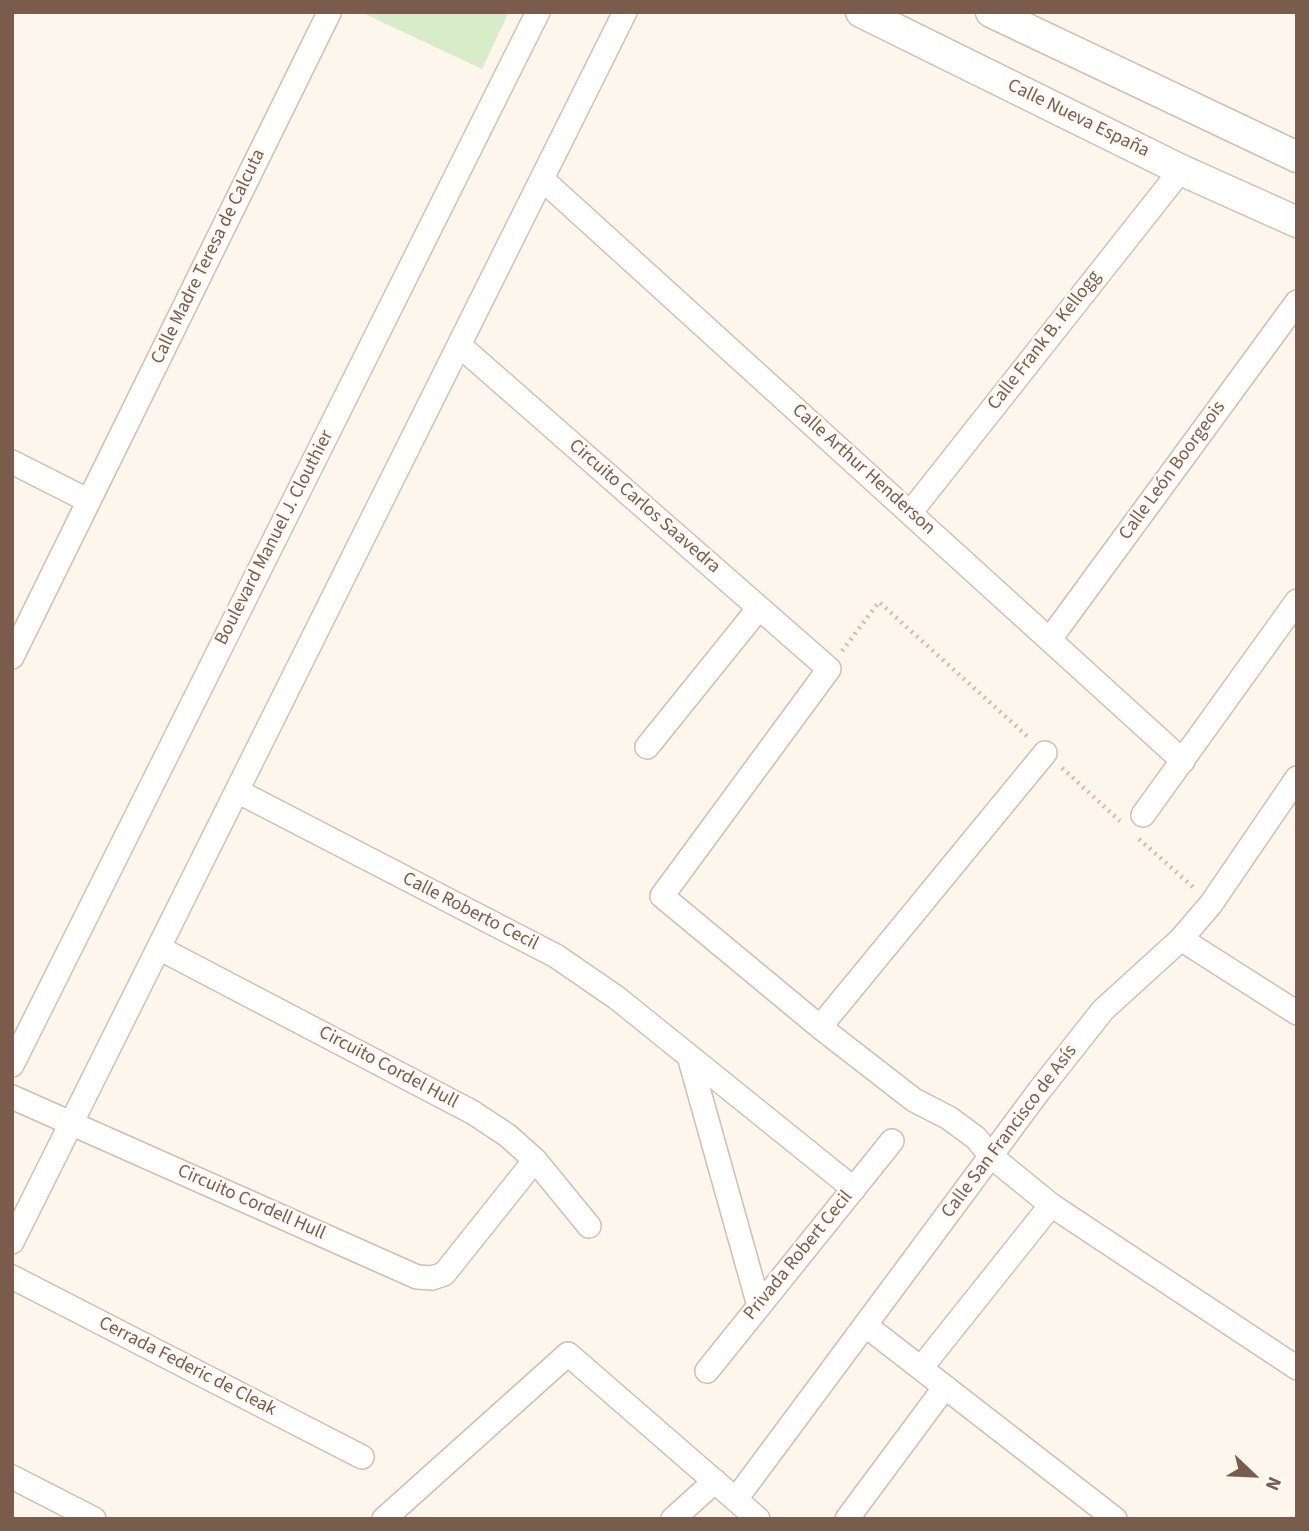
<!DOCTYPE html>
<html>
<head>
<meta charset="utf-8">
<style>
	body { margin:0 }
	#map { position:relative; width:1309px; height:1531px; overflow:hidden; background:#fdf6ec; font-family:"Source Sans 3",sans-serif }
	canvas { display:block }
	.frame { position:absolute; inset:0; border:14px solid #7a5c4d; pointer-events:none }
	.north { position:absolute; left:1218px; top:1440px; width:70px; height:70px; -webkit-text-stroke:5px #fffaf3; paint-order:stroke; rotate:113deg; font-size:19px; font-weight:700; line-height:28px; text-align:center; color:#7a5c4d }
	.north::after { content:''; display:block; margin:auto; width:24px; height:32px; background:#7a5c4d; clip-path:polygon(50% 0,100% 100%,50% 72%,0 100%) }
</style>
</head>
<body>
<div id="map">
<canvas width="1309" height="1531"></canvas>
<div class="frame"></div>
<div class="north">N</div>
</div>
<script>
const c = document.querySelector('canvas').getContext('2d');
c.lineJoin = 'round';
function fill(path, color) { c.fillStyle = color; c.fill(path, 'evenodd'); }
function trace(path, color, width, dash) { c.strokeStyle = color; c.lineWidth = width; c.lineCap = dash ? 'butt' : 'round'; c.setLineDash(dash || []); c.stroke(path); }
function label(font, color, halo, rows, align = 'center') {
  c.font = font + ' "Source Sans 3",sans-serif'; c.lineWidth = 5; c.setLineDash([]); c.textBaseline = 'middle'; c.strokeStyle = halo; c.fillStyle = color; for (const [text, x, y, turn = 0] of rows) {
    c.save(); c.translate(x, y); c.rotate((+turn || 0) * Math.PI / 180); c.textAlign = isNaN(turn) ? turn : align; if (halo) c.strokeText(text, 0, 0); c.fillText(text, 0, 0); c.restore();
  }
}
const green = new Path2D(`
	M369 12H509L482 69 367 15Z`);
const path = new Path2D(`
	M842 651 879 602 1027 736
	M1062 768 1120 821
	M1139 839 1193 887`);
const minor = new Path2D(`
	M542 179 1183 761
	M459 345 829 669 662 896 820 1027 914 1100 949 1118 976 1138 992 1157 1051 1205 1297 1368
	M12 462 89 501
	M910 513 1181 170
	M1050 639 1297 302
	M12 657 329 13
	M647 747 759 608
	M237 791 556 956 617 998 689 1056 759 1306
	M1143 815 1297 601
	M1181 939 1297 1013
	M159 948 472 1112 507 1135 535 1160 589 1226
	M820 1027 1045 753
	M689 1056 854 1189
	M12 1065 538 12
	M12 1097 417 1277 432 1278 444 1274 535 1160
	M12 1242 625 12
	M12 1277 362 1457
	M865 1325 1115 1519
	M921 1368 1051 1205
	M707 1371 892 1141
	M12 1477 94 1519
	M736 1499 1039 1091 1103 1010 1181 939 1211 904 1297 778
	M384 1519 568 1354 758 1519
	M673 1519 715 1481
	M847 1519 945 1387`);
const tertiary = new Path2D(`
	M861 12 1181 170 1297 222
	M991 12 1297 157`);
const streetNames = [
	["Calle Nueva España",1078,119,26],
	["Calle Madre Teresa de Calcuta",209,257,-64],
	["Calle Frank B. Kellogg",1045,341,-52],
	["Calle Arthur Henderson",863,470,42],
	["Calle León Boorgeois",1173,471,-54],
	["Circuito Carlos Saavedra",644,507,41],
	["Boulevard Manuel J. Clouthier",275,538,-63],
	["Calle Roberto Cecil",470,912,27],
	["Circuito Cordel Hull",388,1068,28],
	["Calle San Francisco de Asís",1010,1132,-53],
	["Circuito Cordell Hull",251,1203,24],
	["Privada Robert Cecil",799,1256,-51],
	["Cerrada Federic de Cleak",187,1367,27]
];
fill(green, '#d8ecc9');
trace(minor, '#d1beb0', 26);
trace(tertiary, '#d1beb0', 33);
trace(path, '#d9b8a5', 4.5, [2, 5]);
trace(minor, '#fff', 23);
trace(tertiary, '#fff', 30);
label('19px', '#7a5c4d', '#fffaf3', streetNames);
</script>
</body>
</html>
